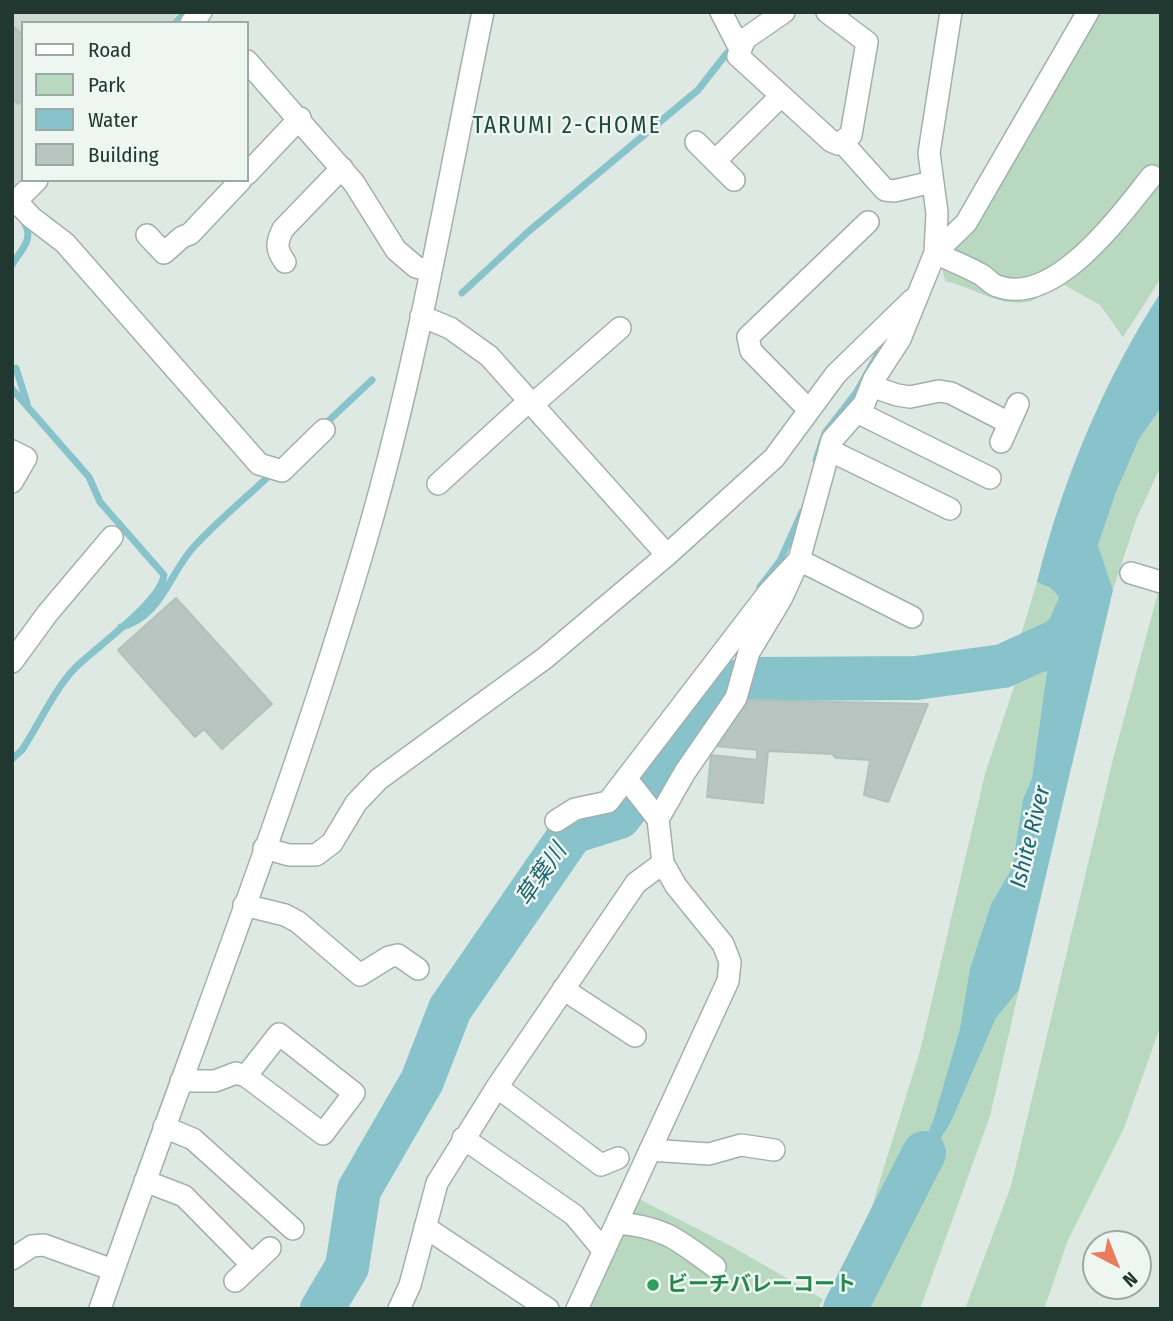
<!DOCTYPE html>
<html>
<head>
<meta charset="utf-8">
<style>
	body { margin:0 }
	#map { position:relative; width:1173px; height:1321px; overflow:hidden; background:#dee9e4; font-family:"Fira Sans Condensed",sans-serif }
	canvas { display:block }
	.frame { position:absolute; inset:0; border:14px solid #213831; pointer-events:none }
	.legend { position:absolute; left:21px; top:21px; width:228px; height:161px; box-sizing:border-box; background:#eef6f2; border:2px solid #9caaa5; margin:0; padding:9px 12px; list-style:none; font-size:21px; color:#213831 }
	.legend li { display:flex; align-items:center; gap:14px; height:35px }
	.legend b { width:35px; border:2px solid #9caaa5 }
	.north { position:absolute; left:1082px; top:1230px; width:70px; height:70px; box-sizing:border-box; background:#eef6f2; border:2px solid #9caaa5; border-radius:50%; rotate:138deg; font-size:19px; font-weight:700; line-height:28px; text-align:center; color:#213831 }
	.north::after { content:''; display:block; margin:auto; width:24px; height:32px; background:#ea7b5b; clip-path:polygon(50% 0,100% 100%,50% 72%,0 100%) }
</style>
</head>
<body>
<div id="map">
<canvas width="1173" height="1321"></canvas>
<div class="frame"></div>
<ul class="legend">
<li><b style="height:9px;background:#fff"></b>Road</li>
<li><b style="height:19px;background:#b8d9c0"></b>Park</li>
<li><b style="height:19px;background:#88c3cc"></b>Water</li>
<li><b style="height:19px;background:#b7c6c0"></b>Building</li>
</ul>
<div class="north">N</div>
</div>
<script>
const c = document.querySelector('canvas').getContext('2d');
c.lineJoin = 'round';
function fill(path, color) { c.fillStyle = color; c.fill(path, 'evenodd'); }
function trace(path, color, width, dash) { c.strokeStyle = color; c.lineWidth = width; c.lineCap = dash ? 'butt' : 'round'; c.setLineDash(dash || []); c.stroke(path); }
function label(font, color, halo, rows, align = 'center') {
  c.font = font + ' "Fira Sans Condensed","Noto Sans JP",sans-serif'; c.lineWidth = 5; c.setLineDash([]); c.textBaseline = 'middle'; c.strokeStyle = halo; c.fillStyle = color; for (const [text, x, y, turn = 0] of rows) {
    c.save(); c.translate(x, y); c.rotate((+turn || 0) * Math.PI / 180); c.textAlign = isNaN(turn) ? turn : align; if (halo) c.strokeText(text, 0, 0); c.fillText(text, 0, 0); c.restore();
  }
}
const built = new Path2D(`
	M12 12H179L169 23H23V176L12 187Z`);
const green = new Path2D(`
	M1099 12H1161V278L1123 337 1100 305 1059 282C1051 288 1040 298 1031 301 1002 309 973 287 945 281L942 268Z
	M1161 408V466L1137 517 1113 590 1098 545 1115 495 1139 439Z
	M1037 582 1051 587 1059 597 1050 618 1016 651Z
	M1159 589 1161 1025 1124 1128 1068 1240 1044 1309H965L1011 1186 1113 759Z
	M1047 670 1032 778 1023 800 1012 868 991 904 970 968 960 1028 934 1118 898 1202 950 1124 996 1018 1019 990 990 1116 920 1309H825L872 1206 920 1051 985 774 1017 678Z
	M635 1197 731 1246 823 1299 818 1309H588Z`);
const water = new Path2D(`
	M1161 292V408L1139 439 1115 495 1098 545 1113 590 1019 990 996 1018 950 1124 896 1207 934 1118 960 1028 970 968 991 904 1012 868 1023 799 1032 778 1047 671 1017 678 1016 651 1050 618 1059 597 1051 588 1037 582C1062 481 1104 380 1161 292Z`);
const stream = new Path2D(`
	M175 23 185 12
	M12 265C20 251 34 240 25 224
	M462 293 529 231 698 90 727 53
	M16 368 27 403
	M12 389 89 477 100 502 164 575C161 602 96 647 75 668 54 690 39 724 22 750L12 759
	M323 426 372 380
	M816 460 825 433 856 393 878 354
	M760 587 780 561 802 512
	M121 627C160 618 169 575 192 549 216 522 245 499 271 474
	M590 826 592 817`);
const river = new Path2D(`
	M322 1309 347 1267 359 1190 422 1081 450 1009 572 832 619 817 725 683 759 679 916 678 1003 666 1064 638
	M845 1309 924 1153`);
const building = new Path2D(`
	M12 25 20 33 23 30V100L18 104 12 98Z
	M176 598 272 704 222 749 204 729 195 737 118 650Z
	M747 700 928 704 888 802 864 795 870 760 836 758 832 754 768 751 763 803 707 797 711 755 757 760V750L716 746Z`);
const minor = new Path2D(`
	M721 12 739 47
	M784 12 745 39 738 56 831 141 838 144 851 135 867 42 827 12
	M191 23 201 12
	M247 61 354 183 396 250 416 267 430 271
	M696 142 734 180
	M842 142 885 190 894 191 932 182
	M715 161 781 96
	M247 174 300 118
	M16 201 31 217 65 243 259 464 282 471 324 430
	M12 205 37 180
	M147 235 164 253 182 237 190 234 241 180
	M935 253C950 260 966 266 980 274 986 277 991 284 997 286 1055 308 1121 214 1152 176
	M935 253 937 213 929 153 951 12
	M285 262C276 250 276 243 283 229L342 168
	M421 316 450 328 489 356 667 555
	M871 386 897 395 910 397 939 391 951 393 1009 423
	M532 405 620 328
	M809 410 751 351 748 337 868 222
	M857 412 990 478
	M1001 442 1018 404
	M829 450 950 509
	M12 451 26 458 12 482
	M438 484 529 401
	M1131 573 1161 582
	M12 662 47 614 112 537
	M626 778 658 819
	M556 821 575 809 608 802 769 592 799 560 912 617
	M264 848 289 855H316L332 843 356 803 379 779 545 658 667 555 774 458 836 374 912 300
	M244 905 285 915 298 922 360 975 389 957 398 955 418 969
	M563 989 635 1036
	M181 1081H215L236 1073 246 1076 323 1134 354 1093 279 1034 246 1076
	M497 1087 601 1165 618 1158
	M164 1127 193 1139 293 1229
	M463 1138 574 1215 604 1251
	M650 1150 709 1154 741 1145 774 1150
	M145 1181 184 1196 252 1265
	M617 1223C665 1227 678 1240 715 1267
	M425 1227 548 1309
	M12 1259 32 1246 44 1245 113 1270
	M235 1281 270 1248
	M100 1309C189 1052 291 799 367 537 417 365 447 187 483 12
	M399 1309 410 1285 437 1183 497 1087 636 883 663 863
	M577 1309 728 981 730 962 723 944 676 886 663 863 658 819 685 772 736 698 749 652 781 599 799 560 832 440 864 404 874 379 900 339 935 253 966 223 1088 12`);
const markers = [
	[653,1285,7,"#2e9e5b"]
];
const leisureNames = [
	["ビーチバレーコート",667,1285]
];
const neighbourhoodNames = [
	["TARUMI 2-CHOME",567,127]
];
const waterNames = [
	["Ishite River",1031,837,-76],
	["草葉川",542,875,-55]
];
fill(built, '#cdd9d3');
fill(green, '#b8d9c0');
fill(water, '#88c3cc');
trace(stream, '#88c3cc', 7);
trace(river, '#88c3cc', 44);
fill(building, '#b7c6c0');
trace(building, '#b1c2bb', 2);
trace(minor, '#a2b0ab', 24);
trace(minor, '#fff', 21);
for (const [x, y, r, color] of markers) { const dot = new Path2D(); dot.arc(x, y, r, 0, 2 * Math.PI); c.fillStyle = color; c.fill(dot); trace(dot, '#eef6f2', 2.5); }
label('bold 21px', '#27864d', '#eef6f2', leisureNames, 'left');
c.letterSpacing = '2px';
label('23px', '#1e483d', '#eef6f2', neighbourhoodNames);
c.letterSpacing = '0px';
label('italic 23px', '#1e6470', '#eef6f2', waterNames);
</script>
</body>
</html>
